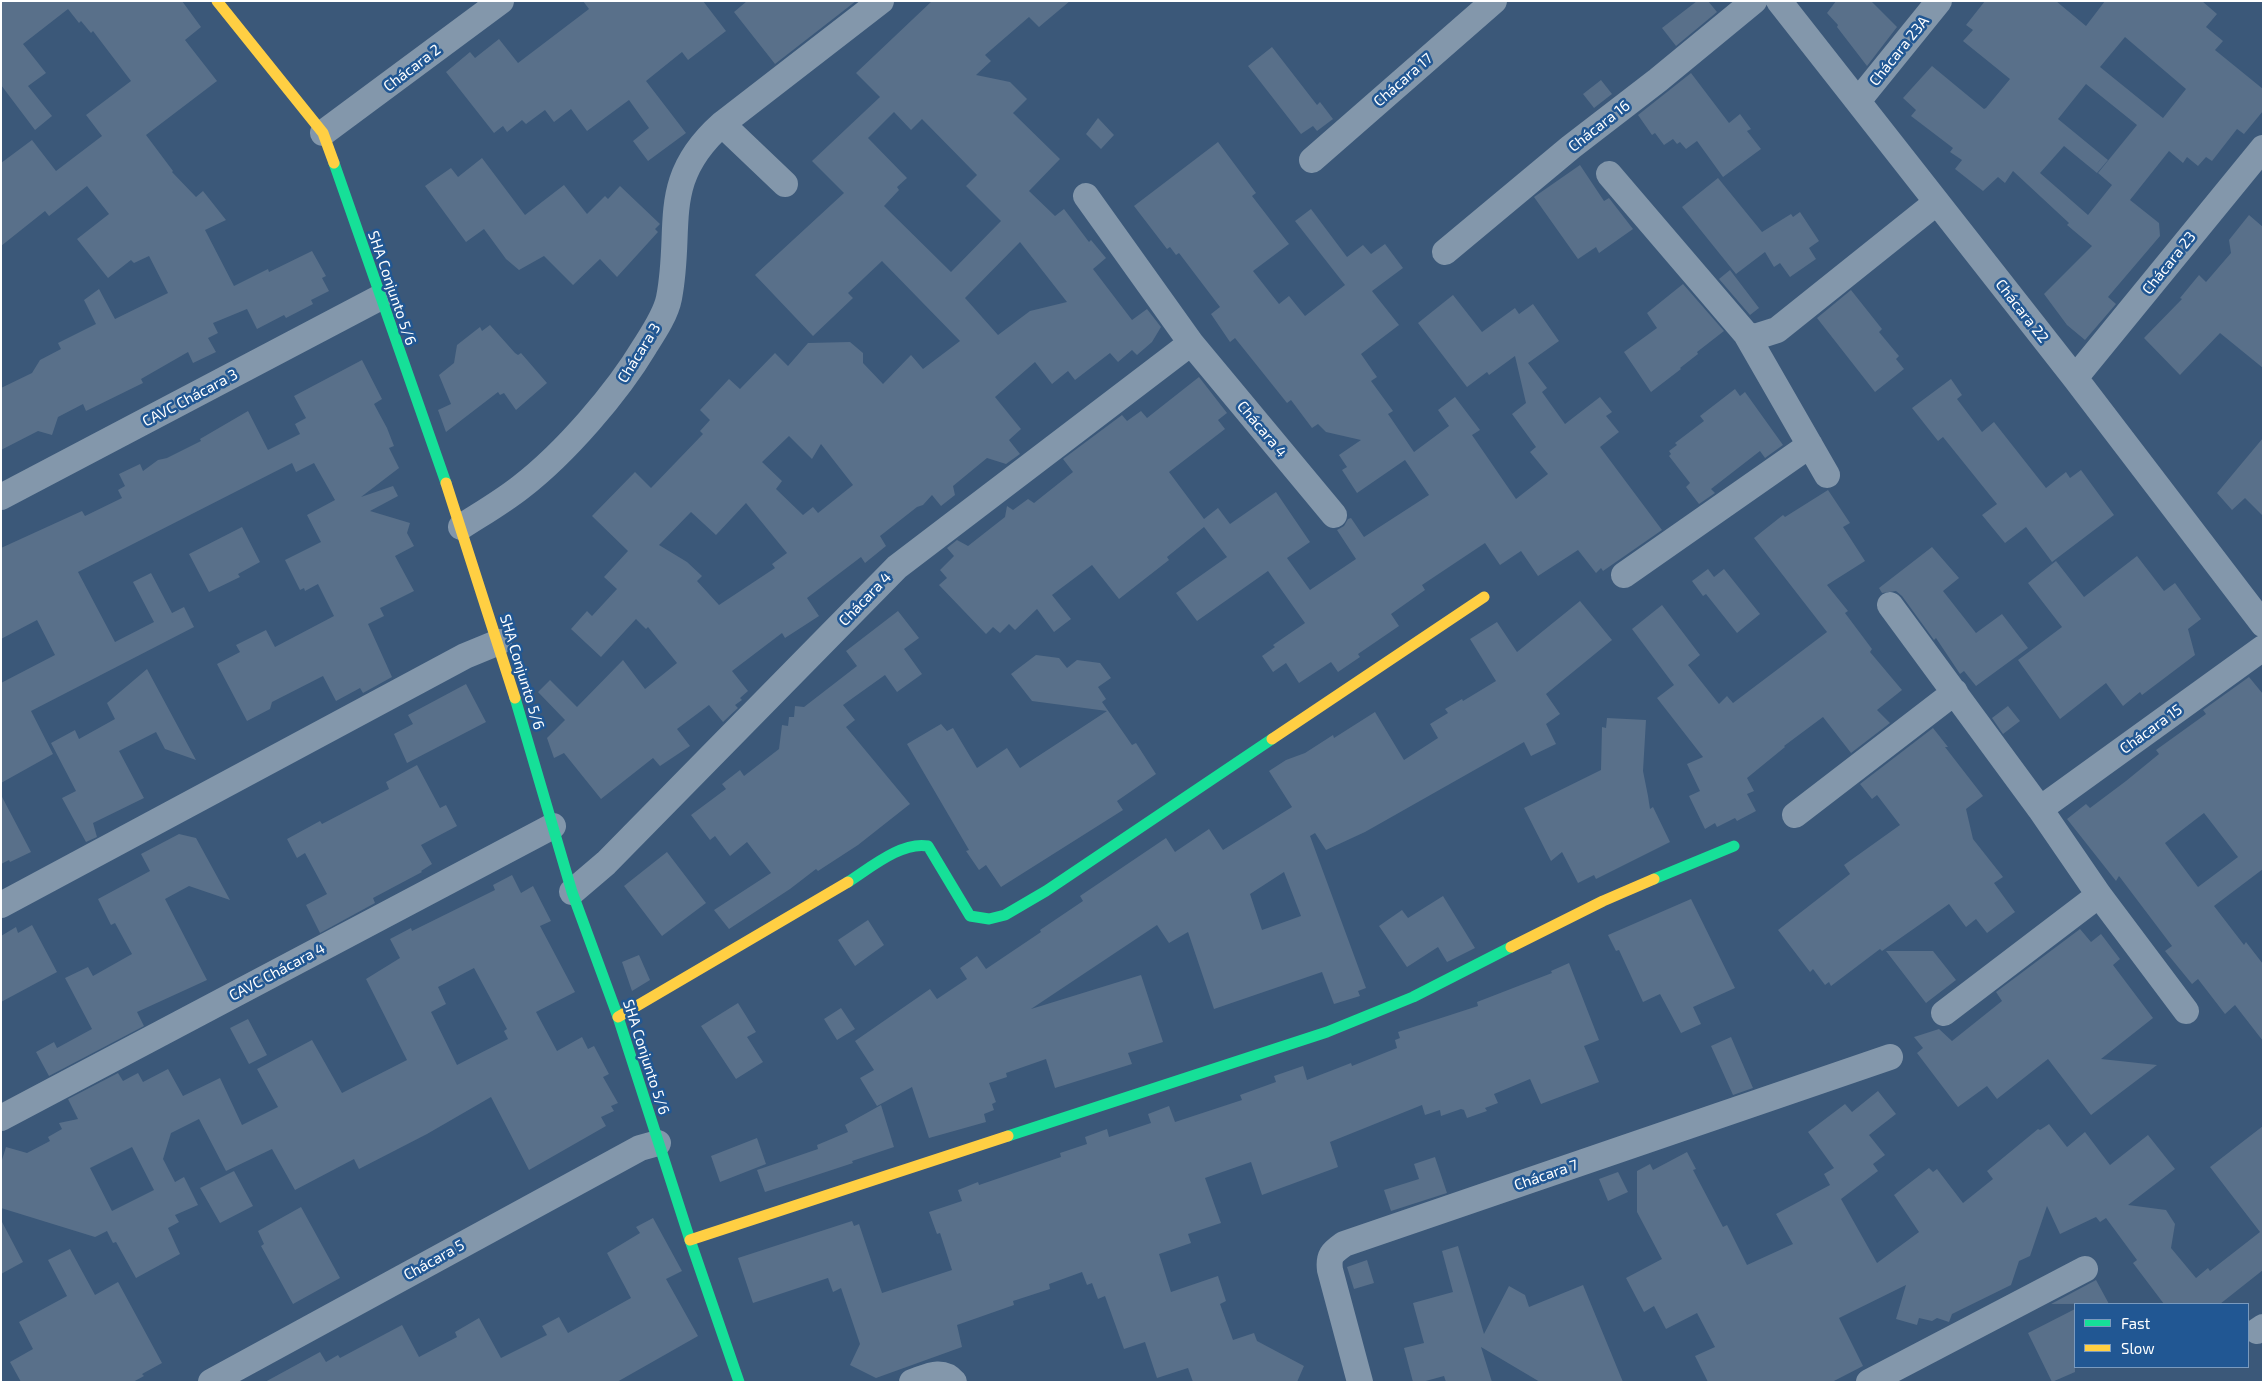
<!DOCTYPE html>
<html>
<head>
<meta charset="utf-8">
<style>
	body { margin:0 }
	#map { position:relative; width:2264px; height:1383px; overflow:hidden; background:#3b5879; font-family:"Exo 2",sans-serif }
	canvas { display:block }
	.frame { position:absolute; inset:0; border:2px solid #fff; pointer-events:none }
	.legend { position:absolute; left:2074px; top:1303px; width:175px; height:65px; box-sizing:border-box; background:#215793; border:1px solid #7a9abe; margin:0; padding:6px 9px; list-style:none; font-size:15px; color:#fff }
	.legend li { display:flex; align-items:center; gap:10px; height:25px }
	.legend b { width:25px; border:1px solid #7a9abe }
</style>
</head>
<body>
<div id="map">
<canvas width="2264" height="1383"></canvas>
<div class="frame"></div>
<ul class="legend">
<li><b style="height:6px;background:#16e098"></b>Fast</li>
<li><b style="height:6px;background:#ffcf43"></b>Slow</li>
</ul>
</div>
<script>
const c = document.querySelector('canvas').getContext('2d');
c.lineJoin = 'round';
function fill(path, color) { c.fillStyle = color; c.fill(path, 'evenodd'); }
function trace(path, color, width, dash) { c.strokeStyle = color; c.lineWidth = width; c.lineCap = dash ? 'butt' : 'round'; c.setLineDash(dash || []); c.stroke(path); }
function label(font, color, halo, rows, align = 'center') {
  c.font = font + ' "Exo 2",sans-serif'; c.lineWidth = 5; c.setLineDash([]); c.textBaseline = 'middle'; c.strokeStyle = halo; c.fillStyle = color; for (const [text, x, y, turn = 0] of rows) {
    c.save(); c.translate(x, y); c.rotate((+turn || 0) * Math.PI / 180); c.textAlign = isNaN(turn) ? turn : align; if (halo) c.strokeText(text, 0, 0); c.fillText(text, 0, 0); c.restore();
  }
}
const building = new Path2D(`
	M1 1H182L201 27 185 40 217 81 146 135 173 171 172 172 196 197 203 191 226 220 205 230 234 286 268 269 269 272 312 251 326 276 322 278 329 291 311 300 313 304 286 318 284 315 257 329 247 309 213 323 218 333 208 338 216 352 193 363 188 352 141 379 143 383 86 411 83 404 58 417 52 435 38 431 1 450V388L32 373 40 360 61 349 58 343 96 324 84 300 99 289 115 319 168 293 149 256 134 263 131 260 108 278 77 239 109 214 87 186 49 216 45 211 1 246V163L32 140 56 171 102 136 86 115 131 81 93 31 91 33 81 21 79 23 68 9 23 44 46 73 28 86 52 116 35 130 1 85Z
	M583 1H703L726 31 688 60 682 52 646 81 686 133 648 161 633 141 649 128 629 100 587 131 571 109 554 122 545 110 526 124 522 120 507 132 503 126 494 133 446 72 470 52 475 58 499 39 518 63 589 9Z
	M747 1H856L775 64 734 12Z
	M932 1H1070L1039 27 1029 17 985 55 991 61 976 75 1010 82 1027 99 1013 113 1060 159 1029 191 1055 216 1064 209 1089 242 1091 240 1106 258 1093 269 1132 320 1147 309 1161 327 1152 342 1137 355 1132 350 1118 362 1110 353 1075 380 1068 371 1052 384 1035 362 995 397 1021 429 1009 440 1020 454 1006 464 987 458 953 486 955 495 941 506 932 495 923 505 917 507 880 536 886 546 865 563 861 557 807 598 819 616 785 638 782 633 732 671 748 691 740 698 742 700 735 705 738 708 723 722 709 705 677 729 690 746 660 766 653 758 601 799 564 753 554 758 547 738 565 720 538 692 550 680 577 707 623 660 645 689 677 663 648 627 646 629 636 619 601 657 571 629 587 611 592 616 617 589 604 577 628 551 592 516 635 472 651 488 703 434 700 431 710 420 700 410 729 379 740 389 775 353 788 366 808 343 850 342 863 353V363L883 384 911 355 923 369 960 341 882 261 848 293 853 298 813 336 755 275 844 193 812 161 880 97 856 73ZM894 112 911 130 922 119 977 175 966 186 1001 221 951 272 884 206 899 190 897 187 907 178 868 138ZM1020 242 1067 302 1030 311 998 335 965 298ZM789 436 812 459 821 444 853 485 818 513 813 507 803 515 776 489 782 481 762 462ZM746 503 787 553 772 564 775 568 719 605 697 581 702 576 687 562 659 545 691 512 716 535Z
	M1697 1H1708L1717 12 1676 46 1662 28Z
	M1836 1H1871L1897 27 1867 66 1837 27 1838 25 1827 13Z
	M1985 1H2056L2086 26 2105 1H2202L2217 14 2206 27 2223 41 2215 50 2263 89V111L2244 134 2237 129 2212 161 2206 157 2198 166 2187 157 2183 163 2169 151 2130 200 2159 223 2160 236 2108 297 2116 304 2085 340 2067 325 2044 294 2092 246 2067 225 2069 223 2013 171 2005 183 1998 177 1983 191 1955 169 1962 160 1950 152 1953 148 1911 116 1916 110 1903 98 1932 66 1984 109 1986 108 2010 79 1963 41 1973 30 1966 25ZM2125 37 2186 89 2163 118 2100 67ZM2086 84 2137 125 2098 173 2112 185 2088 215 2040 173 2064 146 2097 173 2108 160 2058 119Z
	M1272 47 1317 105 1320 102 1333 119 1317 131 1313 126 1301 134 1248 66Z
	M1691 73 1729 123 1740 114 1751 129 1747 131 1761 149 1723 177 1697 141 1686 149 1680 142 1677 144 1673 139 1664 145 1655 133 1652 135 1638 115Z
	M1601 80 1612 94 1594 108 1583 94Z
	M1098 118 1114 135 1101 149 1086 134Z
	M1218 142 1256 193 1252 196 1289 244 1253 271 1279 304 1289 296 1305 316 1345 285 1295 221 1311 209 1347 257 1363 245 1371 254 1385 244 1403 268 1372 291 1399 325 1361 354 1377 377 1371 381 1393 411 1388 414 1414 452 1449 426 1438 410 1455 397 1480 430 1472 435 1516 499 1548 474 1530 452 1536 447 1512 414 1526 403 1515 356 1489 375 1487 372 1467 387 1418 323 1453 295 1482 332 1515 308 1519 314 1533 304 1559 341 1528 363 1547 388 1542 392 1565 424 1600 397 1612 412 1606 416 1619 432 1600 447 1662 530 1603 571 1601 568 1596 573 1578 550 1538 576 1521 551 1500 565 1485 543 1422 585 1425 590 1391 614 1399 626 1358 654 1360 657 1338 672 1331 662 1299 683 1286 663 1273 672 1262 656 1275 647 1273 645 1305 623 1268 571 1197 621 1176 593 1227 557 1204 527 1167 557 1169 560 1119 599 1092 565 1052 595 1071 619 1054 632 1037 609 1015 630 1009 624 1000 633 993 627 986 634 939 585 947 578 940 570 954 556 947 548 957 540 968 546 1005 517 1007 506 1013 510 1028 499 1034 503 1073 472 1063 459 1122 415 1127 421 1141 411 1147 418 1199 377 1227 413 1218 420 1225 429 1169 472 1204 519 1218 508 1230 524 1276 492 1310 542 1287 558 1310 590 1356 559 1337 530 1344 526 1348 519 1351 518 1364 537 1429 495 1405 460 1357 493 1342 470 1347 467 1339 455 1361 440 1326 432 1318 424 1312 428 1291 400 1287 403 1235 338 1230 342 1211 314 1220 307 1179 253 1176 255 1170 247 1167 249 1134 206Z
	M482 158 525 215 564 185 587 214 605 196 608 199 620 186 660 224 655 229 658 232 617 277 600 259 573 285 544 256 519 270 506 259 484 229 466 242 425 186 451 168 458 177Z
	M1580 165 1604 201 1609 198 1633 229 1599 253 1596 247 1578 259 1534 197Z
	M1718 178 1762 232 1791 214 1793 217 1800 212 1819 241 1809 248 1816 259 1790 277 1780 263 1774 267 1765 252 1736 274 1682 207Z
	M2249 215 2263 227V368L2220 333 2180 375 2144 338 2182 299 2180 298 2199 275 2206 282 2231 253 2229 240Z
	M1730 270 1759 308 1750 315 1719 279Z
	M1683 284 1724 331 1697 352 1698 354 1680 368 1681 369 1651 392 1624 352 1657 328 1647 313Z
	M1851 290 1882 329 1879 332 1899 356 1896 359 1904 369 1875 392 1817 318Z
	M490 325 515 353 518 355 521 353 547 383 516 410 504 393 500 395 498 392 446 432 438 410 451 404 439 375 454 363 457 345 480 327 482 331Z
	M362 360 382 399 374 404 387 428 394 446 389 448 399 468 361 497 393 486 398 496 370 511 410 523 407 533 414 546 395 556 414 591 380 608 384 616 368 624 392 677 363 693 360 688 336 701 323 676 272 702 270 709 247 721 217 664 240 652 236 645 266 630 275 647 334 616 318 584 305 591 304 588 300 590 285 560 321 542 307 515 335 500 314 463 296 472 292 463 78 572 115 642 154 622 133 582 151 573 172 613 184 607 194 627 31 711 53 754 1 783V683L55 655 37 620 1 639V548L82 511 85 516 122 498 118 490 125 486 119 474 140 464 143 471 158 460 167 458 201 441 200 439 248 411 268 450 300 434 295 424 306 418 294 396Z
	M1951 379 1962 395 1957 399 1982 432 1994 422 2046 488 2066 472 2070 478 2081 470 2114 515 2052 562 2026 527 2005 543 1982 515 1997 504 1943 437 1938 441 1912 408Z
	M1735 389 1740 396 1745 392 1783 445 1765 458 1760 451 1711 489 1715 493 1699 504 1686 487 1690 483 1669 456 1671 454 1669 451 1677 445 1675 443 1704 421 1700 416Z
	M2263 438V516L2245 498 2232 510 2217 493Z
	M1828 490 1850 523 1843 527 1865 561 1827 585 1848 611 1845 613 1872 649 1870 652 1902 690 1877 710 1890 723 1851 753 1823 717 1784 746 1785 747 1747 778 1754 791 1747 794 1756 811 1737 821 1735 818 1717 827 1715 823 1705 829 1689 796 1700 791 1687 764 1703 757 1657 698 1674 685 1632 629 1662 605 1700 655 1688 665 1719 704 1727 696 1733 703 1827 632 1754 538 1783 515 1785 517Z
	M242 527 260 562 238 574 240 577 209 592 189 554Z
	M1932 547 1959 578 1943 591 1976 633 2002 614 2028 648 1976 686 1964 671 1960 674 1936 638 1934 640 1902 596 1896 591 1882 593 1879 588Z
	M2137 556 2164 591 2175 583 2201 619 2188 629 2195 655 2142 695 2140 692 2123 706 2106 683 2060 719 2018 660 2062 627 2028 583 2056 561 2084 597Z
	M1708 569 1714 577 1724 569 1760 614 1737 633 1706 594 1703 596 1692 581Z
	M1580 601 1612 640 1546 694 1560 714 1546 724 1556 744 1531 756 1524 742 1365 832 1326 850 1315 833 1310 836 1366 988 1358 991 1360 996 1334 1004 1322 972 1214 1009 1188 932 1169 943 1157 925 1031 1009 1141 975 1163 1042 1128 1053 1132 1064 1055 1088 1046 1059 1006 1073 1007 1077 989 1083 996 1102 992 1104 994 1110 984 1114 986 1122 929 1138 912 1087 877 1106 860 1078 874 1070 855 1041 930 989 937 999 967 979 960 968 977 956 986 969 1041 932 1040 930 1083 901 1080 896 1166 838 1175 852 1209 829 1223 850 1292 807 1269 771 1286 760 1305 753 1333 735 1334 738 1375 712 1404 760 1438 738 1430 724 1448 713 1445 709 1462 699 1463 701 1496 681 1470 639 1497 622 1517 652ZM1284 872 1301 916 1262 930 1250 894Z
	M898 611 919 638 904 649 922 674 897 692 885 675 843 705 855 720 846 727 910 804 858 845 818 871 816 869 790 889 729 929 714 910 771 873 747 842 730 856 715 836 710 840 691 815 726 789 722 784 740 770 744 776 779 749 782 725 788 726 789 717H794L795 706 804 707 857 666 846 651Z
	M1036 655 1059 658 1067 668 1077 660 1100 663 1111 678 1098 687 1106 699 1102 702 1132 745 1136 743 1156 774 1117 801 1123 810 1001 887 986 865 979 870 966 851 969 850 907 744 941 724 947 731 953 728 977 768 1007 748 1020 768 1107 711 1032 701 1011 674Z
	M147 669 196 760 165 749 156 732 119 751 144 798 93 823 97 837 86 842 62 798 76 791 51 743 75 730 79 739 115 719 107 703Z
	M2249 677 2263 694V869L2214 906 2244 945 2246 942 2263 964V1041L2235 1005 2225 1014 2198 979 2192 984 2165 951 2172 946 2119 876 2116 881 2067 819 2086 804 2090 808 2126 781 2159 754 2156 750 2206 714 2203 710ZM2204 813 2238 857 2198 887 2165 843Z
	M466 684 486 722 407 763 394 734 413 724 408 715Z
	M2008 706 2020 721 2003 734 1992 718Z
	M1607 718 1646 720 1643 771 1648 796 1650 809 1653 807 1670 842 1596 879 1594 875 1578 883 1562 852 1551 861 1524 808 1601 770 1602 727 1606 728Z
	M1933 728 1948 747H1945L1983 796 1966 809 1973 839 2003 877 1994 883 2015 912 1987 933 1976 919 1966 927 1949 904 1882 951 1880 949 1831 986 1829 982 1825 985 1813 969 1810 972 1778 930 1850 874 1844 865 1900 825 1877 795 1872 799 1860 784Z
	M417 765 440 808 446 805 457 826 421 845 432 864 421 871 422 872 373 898 375 903 320 933 306 905 327 894 305 853 297 858 287 839 320 821 322 824 389 789 386 782Z
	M1 795 31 852 10 862 9 860 1 864Z
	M179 834 196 838 230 900 189 886 165 899 207 980 137 1012 144 1026 49 1076 36 1052 54 1042 57 1048 92 1029 65 978 88 967 93 976 132 954 115 923 111 925 98 899 150 871 141 854Z
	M667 852 706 903 662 936 624 886Z
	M512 875 521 893 533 886 551 921 540 926 575 992 536 1012 557 1051 582 1037 588 1049 594 1046 609 1074 603 1077 618 1103 611 1106 614 1111 601 1117 606 1126 529 1170 491 1097 427 1134 359 1169 354 1159 295 1190 272 1149 226 1171 199 1119 171 1133 163 1159 175 1182 184 1177 198 1205 175 1215 179 1222 168 1228 180 1254 136 1278 116 1242 113 1243 107 1231 95 1237 1 1208V1163L6 1147 27 1153 50 1141 48 1137 62 1129 59 1123 78 1119 68 1099 118 1073 123 1081 138 1073 143 1082 168 1069 183 1096 220 1078 242 1125 278 1107 257 1069 312 1040 342 1093 407 1060 366 979 400 958 390 939 411 928 412 931 495 890 493 885ZM474 968 507 1029 504 1031 508 1039 457 1065 431 1012 446 1004 438 987ZM132 1147 154 1190 112 1211 90 1168Z
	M1443 896 1475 948 1447 962 1438 947 1407 967 1379 926 1402 910 1408 918Z
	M1691 899 1735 988 1693 1007 1701 1024 1681 1033 1660 994 1643 1002 1619 950 1616 951 1608 935Z
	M868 920 884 945 855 966 838 940Z
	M32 925 57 972 1 1002V936L16 927 18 933Z
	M2080 929 2091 942 2101 934 2120 959 2113 965 2153 1018 2101 1059 2157 1065 2091 1115 2048 1059 1997 1099 1987 1086 1958 1107 1917 1053 1923 1048 1914 1037 1939 1029 1952 1041 2002 1001 1996 992Z
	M1886 951H1933L1956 980 1926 1003Z
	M639 955 650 980 632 991 622 962Z
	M1569 963 1599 1040 1584 1046 1599 1082 1541 1104 1530 1079 1494 1094 1498 1103 1485 1108 1487 1111 1467 1118 1464 1110 1461 1109 1441 1116 1440 1110 1425 1115 1422 1105 1330 1142 1338 1167 1262 1195 1251 1162 1205 1178 1221 1223 1188 1234 1191 1243 1159 1254 1171 1292 1218 1276 1226 1301 1220 1304 1233 1340 1254 1333 1257 1341 1304 1366 1297 1382H1193L1188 1368 1157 1378 1145 1342 1124 1349 1105 1296 1098 1299 1092 1283 1087 1285 1082 1272 1049 1284 1050 1289 1013 1301 1014 1305 957 1325 962 1347 876 1378 850 1365 860 1344 841 1288 833 1292 828 1278 753 1303 738 1258 852 1221 854 1226 859 1224 882 1293 952 1270 940 1233 937 1234 929 1212 962 1201 958 1190 978 1182 979 1185 1061 1157 1060 1153 1087 1144 1085 1137 1107 1129 1109 1137 1151 1123 1148 1114 1169 1106 1175 1122 1242 1100 1240 1095 1276 1082 1274 1076 1303 1066 1307 1080 1351 1063 1352 1066 1397 1048 1395 1040 1400 1038 1398 1032 1478 1006 1477 1002 1552 973 1551 971Z
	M738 1003 756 1032 747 1037 763 1062 736 1079 701 1026Z
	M841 1008 855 1029 837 1040 824 1019Z
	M248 1019 267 1055 249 1064 230 1028Z
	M1731 1037 1753 1088 1733 1095 1711 1046Z
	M1878 1091 1896 1114 1869 1135 1885 1155 1873 1164 1878 1171 1841 1199 1877 1263 1919 1232 1894 1195 1929 1168 1933 1172 1937 1169 1963 1203 1993 1179 1987 1171 2038 1129 2040 1130 2049 1124 2067 1147 2085 1132 2110 1165 2148 1135 2175 1169 2128 1205 2166 1210 2175 1224 2171 1248 2196 1278 2208 1268 2210 1271 2260 1232 2210 1167 2263 1126V1270L2220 1304H2164L2133 1263 2137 1260 2106 1218 2100 1222 2096 1217 2060 1234 2047 1206 2030 1256 2019 1261 2011 1285 1952 1314 1949 1322 1937 1318 1932 1321 1919 1318 1917 1325 1896 1319 1906 1285 1839 1318 1863 1366 1832 1382H1708L1695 1356 1715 1347 1697 1313 1666 1329 1654 1306 1644 1312 1626 1278 1662 1259 1637 1212V1171L1650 1164 1653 1170 1687 1152 1696 1169 1693 1170 1723 1227 1727 1225 1747 1265 1793 1244 1776 1214 1830 1185 1824 1174 1834 1168 1808 1132 1845 1104 1852 1112Z
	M881 1105 894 1147 852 1161 853 1163 765 1192 757 1170 818 1149 817 1145 848 1132 845 1125Z
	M757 1138 766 1164 720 1182 711 1156Z
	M1435 1157 1447 1193 1391 1211 1384 1190 1419 1179 1414 1164Z
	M234 1171 253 1206 220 1223 200 1188Z
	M1618 1172 1628 1192 1608 1201 1599 1179Z
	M301 1207 340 1278 293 1304 261 1246 264 1244 258 1231Z
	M653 1218 682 1271 666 1279 698 1336 617 1382H265L320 1352 326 1362 338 1355 340 1358 402 1325 419 1357 457 1337 455 1332 479 1318 501 1358 547 1335 542 1326 559 1317 568 1333 631 1298 607 1253 640 1233 636 1227Z
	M1 1220 23 1262 1 1274Z
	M1458 1246 1484 1334 1509 1286 1525 1295 1529 1307 1583 1285 1623 1382H1540L1481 1347 1492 1382H1446L1444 1376 1422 1382H1413L1404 1348 1424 1343 1413 1303 1453 1292 1442 1251Z
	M70 1249 95 1295 118 1282 162 1363 142 1374 144 1376 133 1382H21L10 1362 33 1349 19 1322 67 1296 48 1260Z
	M1367 1260 1374 1283 1354 1289 1347 1267Z
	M2096 1280 2109 1304H2051Z
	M2075 1309V1372L2052 1382 2028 1333Z`);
const street = new Path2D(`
	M1779 1 2075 378 2263 624
	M1858 101 1939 1
	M722 124 881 1
	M323 133 501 1
	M1312 160 1494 1
	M1609 174 1746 334 1755 337 1777 330 1937 202
	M1445 252 1571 147 1658 80 1754 1
	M1746 334 1827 475
	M1191 343 1334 515
	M2075 378 2263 148
	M1 497 379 298
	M461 527C481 514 502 502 521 487 565 453 617 393 645 346 654 332 666 314 669 298 683 226 658 181 722 124L785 184
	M1624 575 1810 445
	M1890 605 2040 809
	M1795 815 1955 692
	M572 892 606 863 897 567 1191 343 1086 196
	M1 905 465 656 499 642
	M2186 1011 2099 895 2040 809 2263 648
	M1944 1013 2099 895
	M1 1118 553 826
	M2257 1331 2263 1327
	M211 1382 640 1148 658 1143
	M912 1382C927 1377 942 1368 954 1382
	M1360 1382 1330 1270C1328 1255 1333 1252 1344 1244L1890 1057
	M1869 1382 2085 1269`);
const fast = new Path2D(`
	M334 163 446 483
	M515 698 572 892 618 1017 690 1240 739 1382
	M1654 879 1734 846
	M848 882C870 868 902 841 928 846L970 916 989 919 1005 915 1046 891 1272 739
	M1008 1136 1327 1032 1413 997 1511 947`);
const slow = new Path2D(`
	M217 1 323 133 334 163
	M446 483 515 698
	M1272 739 1484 597
	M1511 947 1603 901 1654 879
	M618 1017 848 882
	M690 1240 1008 1136`);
const streetNames = [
	["Chácara 23A",1899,51,-51],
	["Chácara 2",412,68,-37],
	["Chácara 17",1403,80,-41],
	["Chácara 16",1599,126,-38],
	["Chácara 23",2169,263,-51],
	["SHA Conjunto 5/6",392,288,71],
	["Chácara 22",2022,311,52],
	["Chácara 3",639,353,-58],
	["CAVC Chácara 3",190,398,-28],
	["Chácara 4",1262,429,50],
	["Chácara 4",865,599,-46],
	["SHA Conjunto 5/6",522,672,73],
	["Chácara 15",2151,729,-36],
	["CAVC Chácara 4",277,972,-28],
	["SHA Conjunto 5/6",646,1057,72],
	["Chácara 7",1546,1175,-19],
	["Chácara 5",434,1260,-29]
];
fill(building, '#59708a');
trace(street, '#8397ab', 26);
trace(fast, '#16e098', 11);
trace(slow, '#ffcf43', 11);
label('15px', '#fff', '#215793', streetNames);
</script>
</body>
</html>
